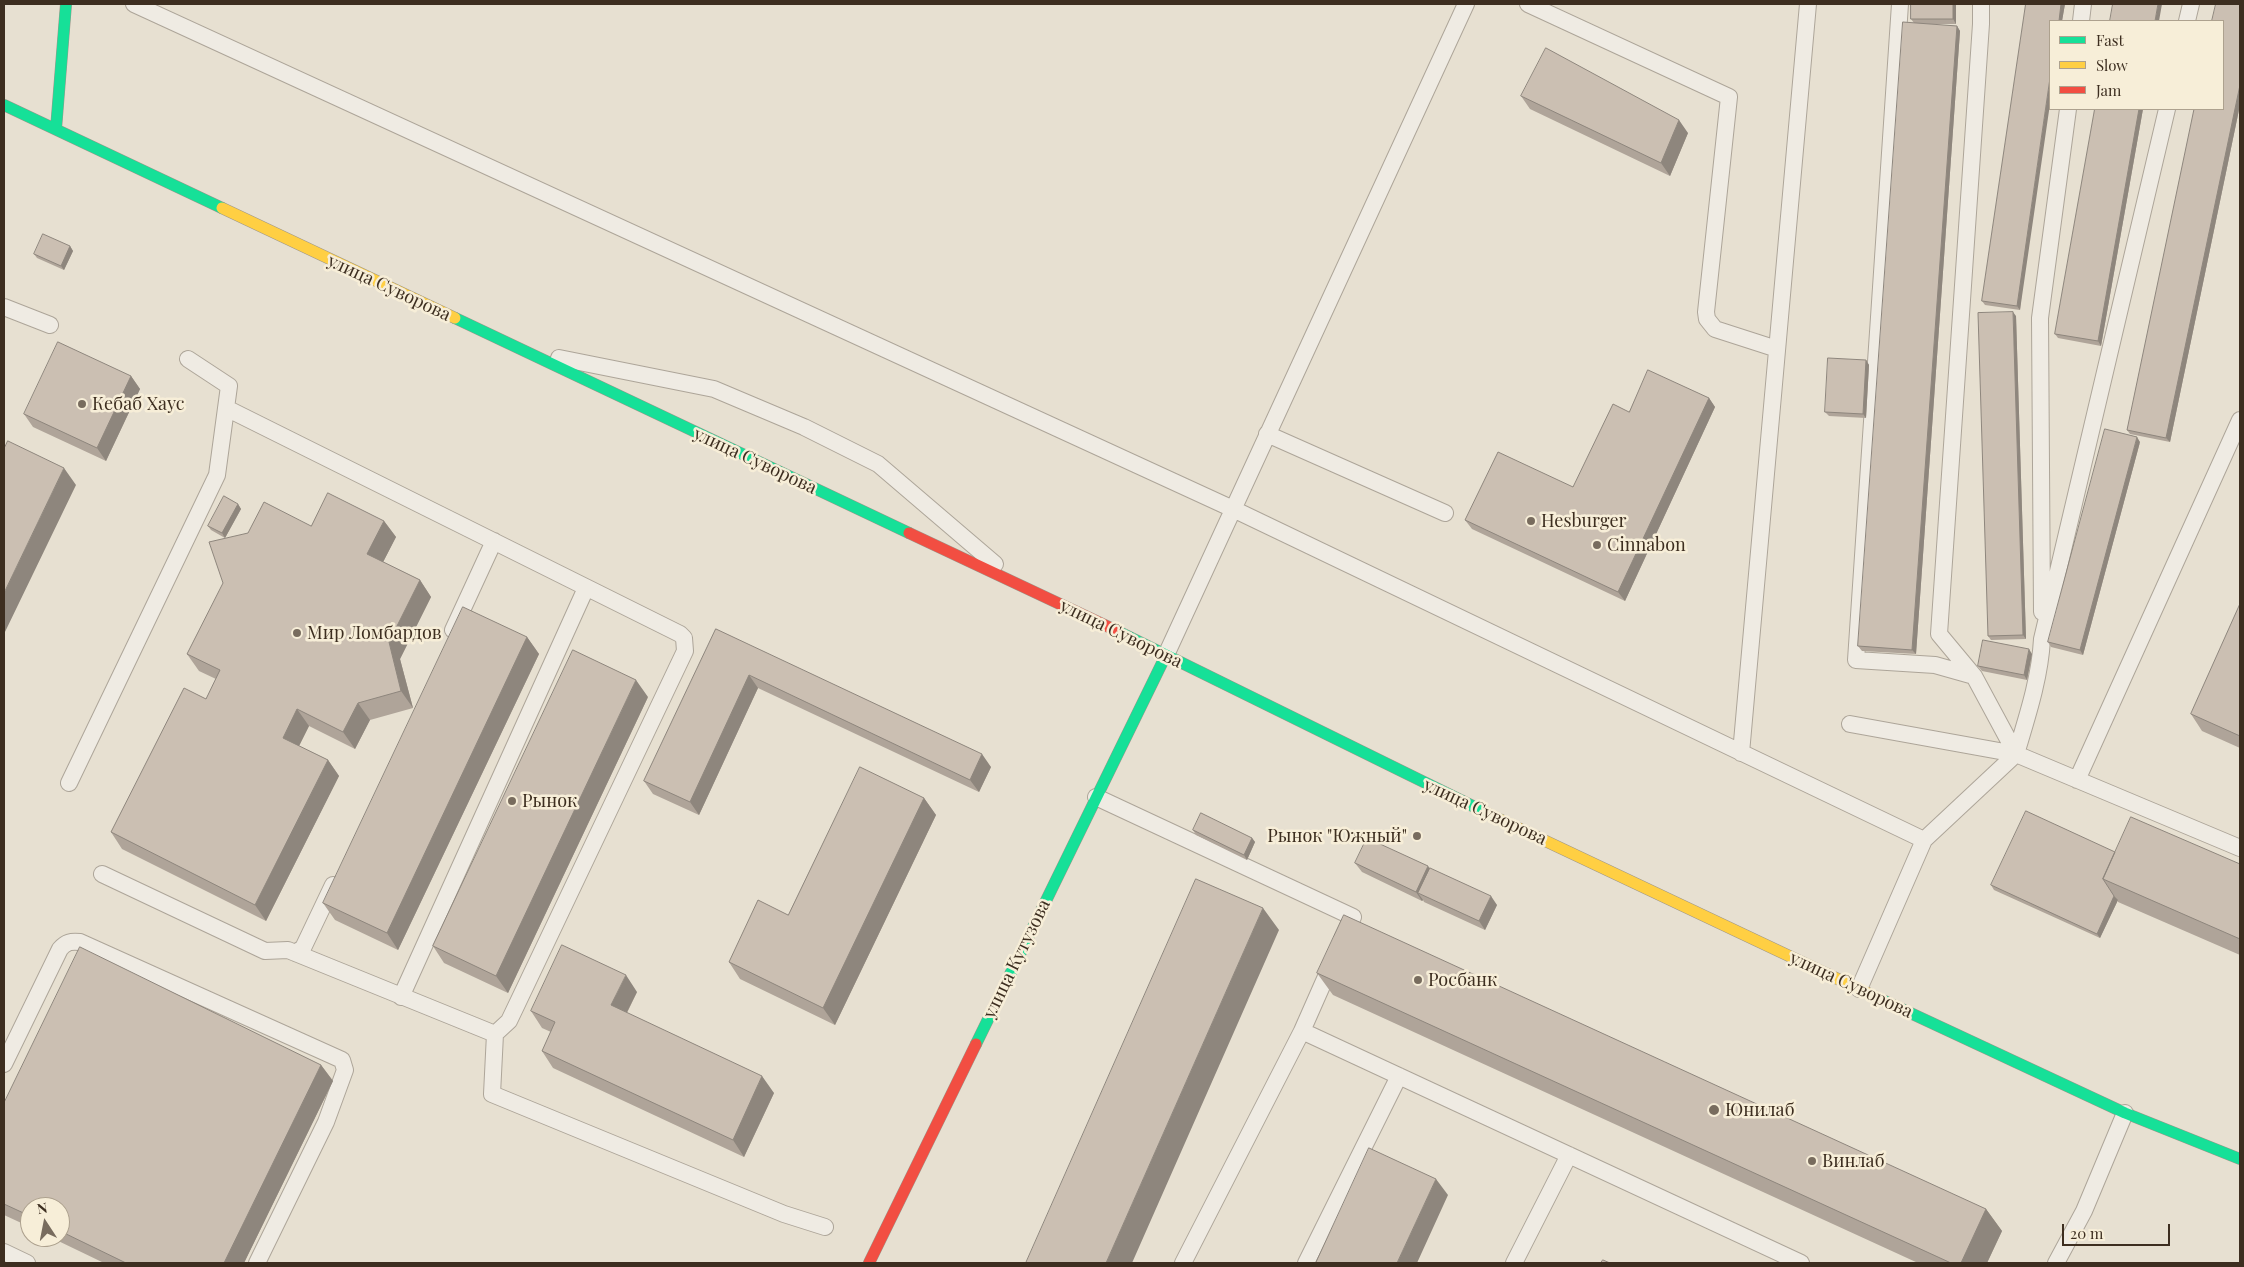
<!DOCTYPE html>
<html>
<head>
<meta charset="utf-8">
<style>
	body { margin:0 }
	#map { position:relative; width:2244px; height:1267px; overflow:hidden; background:#e7e0d1; font-family:"Playfair Display",serif }
	canvas { display:block }
	.frame { position:absolute; inset:0; border:5px solid #3d2e20; pointer-events:none }
	.legend { position:absolute; left:2049px; top:20px; width:175px; height:90px; box-sizing:border-box; background:#f7eed8; border:1px solid #ada18e; margin:0; padding:6px 9px; list-style:none; font-size:15px; color:#3d2e20 }
	.legend li { display:flex; align-items:center; gap:10px; height:25px }
	.legend b { width:25px; border:1px solid #ada18e }
	.north { position:absolute; left:20px; top:1197px; width:50px; height:50px; box-sizing:border-box; background:#f7eed8; border:1px solid #ada18e; border-radius:50%; rotate:349deg; font-size:14px; font-weight:700; line-height:20px; text-align:center; color:#3d2e20 }
	.north::after { content:''; display:block; margin:auto; width:18px; height:22px; background:#786c5e; clip-path:polygon(50% 0,100% 100%,50% 72%,0 100%) }
	.scale { position:absolute; left:2062px; top:1224px; width:108px; height:22px; box-sizing:border-box; border:2px solid #3d2e20; border-top:0; padding-left:6px; font-size:15px; line-height:18px; white-space:nowrap; color:#3d2e20; -webkit-text-stroke:4px #f7eed8; paint-order:stroke }
</style>
</head>
<body>
<div id="map">
<canvas width="2244" height="1267"></canvas>
<div class="frame"></div>
<ul class="legend">
<li><b style="height:6px;background:#16e098"></b>Fast</li>
<li><b style="height:6px;background:#ffcf43"></b>Slow</li>
<li><b style="height:6px;background:#f24e42"></b>Jam</li>
</ul>
<div class="north">N</div>
<div class="scale">20 m</div>
</div>
<script>
const c = document.querySelector('canvas').getContext('2d');
c.lineJoin = 'round';
function trace(path, color, width, dash) { c.strokeStyle = color; c.lineWidth = width; c.lineCap = dash ? 'butt' : 'round'; c.setLineDash(dash || []); c.stroke(path); }
function fill(path, color) { c.fillStyle = color; c.fill(path, 'evenodd'); }
function label(font, color, halo, rows, align = 'center') {
  c.font = font + ' "Playfair Display",serif'; c.lineWidth = 5; c.setLineDash([]); c.textBaseline = 'middle'; c.strokeStyle = halo; c.fillStyle = color; for (const [text, x, y, turn = 0] of rows) {
    c.save(); c.translate(x, y); c.rotate((+turn || 0) * Math.PI / 180); c.textAlign = isNaN(turn) ? turn : align; if (halo) c.strokeText(text, 0, 0); c.fillText(text, 0, 0); c.restore();
  }
}
const lane = new Path2D(`
	M134 4 1233 509 1924 840
	M1528 4 1729 97 1706 312 1707 319 1715 329 1777 349
	M1900 4 1856 660 1935 665 1974 676
	M1981 4V24L1939 634 1974 676 2016 754
	M2081 21 2083 4
	M2187 21 2191 4
	M4 307 50 325
	M559 358 714 389 804 427 878 464 995 564
	M226 408 680 634 684 638 685 651 509 1021 495 1034
	M1267 434 1445 513
	M2042 612 2040 318 2068 109
	M453 630 494 541
	M1166 655 1466 4
	M1850 724 2016 754
	M1741 753 1808 4
	M2016 754C2027 717 2040 678 2042 639L2167 109
	M2077 780 2240 420
	M69 783 217 475 229 386 188 359
	M1096 797 1353 917 1343 938
	M102 874 265 951 288 950 495 1034 492 1094 784 1214 825 1227
	M295 953 303 948 333 885
	M1332 963 1302 1031 1801 1263
	M1859 989 1924 840 2016 754 2240 848
	M401 997 586 588
	M4 1064 60 949C66 942 71 941 80 942L342 1060 345 1070 326 1122 257 1263
	M4 1252 27 1263
	M1183 1263 1302 1031
	M1306 1263 1399 1076
	M1514 1263 1569 1155
	M2056 1263 2084 1211 2125 1113`);
const fast = new Path2D(`
	M4 105 222 208
	M56 129 66 4
	M455 318 909 533
	M1113 629 1499 819
	M1876 997 2125 1113 2240 1159
	M976 1044 1166 655`);
const slow = new Path2D(`
	M222 208 455 318
	M1499 819 1876 997`);
const jam = new Path2D(`
	M909 533 1113 629
	M869 1263 976 1044`);
const wall = new Path2D(`
	M1911 4H1956V24H1924L1957 26 1960 31 1916 654 1862 651 1858 646 1914 23 1911 19Z
	M2026 4H2065L2062 21H2050L2020 310 1985 305 1982 301Z
	M2240 4V105L2170 442 2130 434 2127 430Z
	M1521 96 1688 133 1670 176 1530 109Z
	M2095 109H2143L2101 346 2058 338 2055 334Z
	M70 246 73 251 64 270 37 258 34 254Z
	M2016 316 2026 639 1991 640 1988 636Z
	M1866 360 1869 365 1866 418 1829 416 1825 412Z
	M131 376 140 389 106 461 33 427 24 414Z
	M1709 398 1715 407 1625 601 1472 529 1465 520 1573 487 1629 412Z
	M2140 442 2083 655 2051 647 2048 642Z
	M238 504 241 509 225 538 211 530 208 526Z
	M384 521 396 537 383 562 420 580 431 597 400 659 413 708 370 720 355 749 309 726 299 746 328 760 339 776 266 921 122 849 111 832 206 699 216 679 199 671 187 654 311 526Z
	M2240 604V748L2202 731 2191 714Z
	M716 629 991 767 979 792 758 688 699 815 653 794 644 781Z
	M527 637 539 654 398 950 335 920 323 903Z
	M2032 654 2027 680 1982 671 1978 666Z
	M648 697 508 993 444 963 433 946Z
	M924 798 936 815 835 1025 740 979 729 962 788 915Z
	M1193 830 1252 838 1255 842 1247 860 1196 835Z
	M2115 852 2240 864V955L2118 902V900L2100 938 1994 890 1991 885Z
	M1355 863 1430 869 1497 905 1485 930 1424 902 1423 900 1422 901 1362 872Z
	M1317 973 1986 1209 2002 1231 1987 1263H1918L1333 995Z
	M637 992 627 1013 774 1093 744 1157 553 1068 542 1051 551 1032 542 1028 531 1011Z
	M321 1065 333 1081 244 1263H104L50 1237H60V1207H30V1227L4 1215V1103Z`);
const shadedWall = new Path2D(`
	M1953 4H1956V24L1953 19Z
	M2061 4H2065L2062 21H2059Z
	M2158 4H2162L2159 21H2155Z
	M1957 26 1960 31 1916 654 1912 650Z
	M2050 78V104L2020 310 2017 306Z
	M2240 85V105L2170 442 2166 438Z
	M2139 109H2143L2101 346 2098 341Z
	M1679 120 1688 133 1670 176 1661 163Z
	M70 246 73 251 64 270 61 266Z
	M2013 312 2016 316 2026 639 2023 635Z
	M1866 360 1869 365 1866 418 1863 414Z
	M131 376 140 389 106 461 97 448Z
	M1709 398 1715 407 1625 601 1618 592Z
	M2137 437 2140 442 2083 655 2080 650Z
	M64 468 76 485 4 634V593Z
	M238 504 241 509 225 538 222 533Z
	M384 521 396 537 379 570 367 554Z
	M420 580 431 597 400 659 413 708 401 691 389 642Z
	M527 637 539 654 398 950 387 933Z
	M2029 649 2032 654 2027 680 2024 675Z
	M749 675 758 688 699 815 690 802Z
	M636 680 648 697 508 993 496 976Z
	M358 703 370 720 355 749 343 732Z
	M297 709 309 726 295 754 283 738Z
	M982 754 991 767 979 792 970 780Z
	M328 760 339 776 266 921 255 905Z
	M924 798 936 815 835 1025 823 1008Z
	M1252 838 1255 842 1247 860 1244 855Z
	M1428 866 1434 875 1418 893 1423 900 1422 901 1416 892Z
	M1491 896 1497 905 1485 930 1479 921Z
	M2114 896 2118 900 2100 938 2097 934Z
	M1263 908 1279 930 1132 1263H1106Z
	M626 975 637 992 622 1022 611 1005Z
	M321 1065 333 1081 244 1263H224Z
	M762 1076 774 1093 744 1157 733 1140Z
	M1436 1179 1448 1195 1417 1263H1397Z
	M1986 1209 2002 1231 1987 1263H1961Z`);
const building = new Path2D(`
	M1911 4H1953V19H1911Z
	M2026 4H2061L2059 21H2050V78L2017 306 1982 301Z
	M2113 4H2158L2155 21H2110Z
	M2216 4H2240V85L2166 438 2127 430 2194 109H2223V21H2212Z
	M1903 22 1957 26 1912 650 1858 646Z
	M1546 48 1679 120 1661 163 1521 96Z
	M2095 109H2139L2098 341 2055 334Z
	M43 234 70 246 61 266 34 254Z
	M2013 312 2023 635 1988 636 1978 313Z
	M58 342 131 376 97 448 24 414Z
	M1828 358 1866 360 1863 414 1825 412Z
	M1648 370 1709 398 1618 592 1465 520 1498 452 1573 487 1613 404 1629 412Z
	M2105 429 2137 437 2080 650 2048 642Z
	M8 441 64 468 4 593V449Z
	M328 493 384 521 367 554 420 580 389 642 401 691 358 703 343 732 297 709 283 738 328 760 255 905 111 832 184 688 206 699 220 670 187 654 223 583 209 542 248 533 264 502 311 526Z
	M224 496 238 504 222 533 208 526Z
	M2240 604V736L2191 714Z
	M463 607 527 637 387 933 323 903Z
	M716 629 982 754 970 780 749 675 690 802 644 781Z
	M1983 640 2029 649 2024 675 1978 666Z
	M573 650 636 680 496 976 433 946Z
	M860 767 924 798 823 1008 729 962 758 900 788 915Z
	M2026 811 2115 852 2103 879 2114 896 2097 934 1991 885Z
	M1201 813 1252 838 1244 855 1193 830Z
	M2131 817 2240 864V939L2103 879Z
	M1367 838 1428 866 1416 892 1355 863Z
	M1430 868 1491 896 1479 921 1418 893Z
	M1196 879 1263 908 1106 1263H1026Z
	M1344 915 1986 1209 1961 1263H1951L1317 973Z
	M562 945 626 975 611 1005 762 1076 733 1140 542 1051 555 1022 531 1011Z
	M80 947 321 1065 224 1263H126L60 1231V1207H30V1216L4 1204V1103Z
	M1369 1148 1436 1179 1397 1263H1316Z
	M1603 1260 1610 1263H1601Z`);
const markers = [
	[82,404,5,"#786c5e"],
	[1531,521,5,"#786c5e"],
	[1597,545,5,"#786c5e"],
	[297,633,5,"#786c5e"],
	[512,801,5,"#786c5e"],
	[1417,836,5,"#786c5e"],
	[1418,980,5,"#786c5e"],
	[1714,1110,6,"#786c5e"],
	[1812,1161,5,"#786c5e"]
];
const streetNames = [
	["улица Суворова",389,288,25],
	["улица Суворова",755,461,25],
	["улица Суворова",1121,634,26],
	["улица Суворова",1485,812,25],
	["улица Кутузова",1017,959,-64],
	["улица Суворова",1851,985,25]
];
const poiNames = [
	["Кебаб Хаус",92,404],
	["Hesburger",1541,521],
	["Cinnabon",1607,545],
	["Мир Ломбардов",307,633],
	["Рынок",522,801],
	["Рынок \"Южный\"",1407,836,"right"],
	["Росбанк",1428,980],
	["Юнилаб",1725,1110],
	["Винлаб",1822,1161]
];
trace(lane, '#ada599', 18);
trace(fast, '#9c958a', 12);
trace(slow, '#9c958a', 12);
trace(jam, '#9c958a', 12);
trace(lane, '#efebe3', 16);
trace(fast, '#16e098', 11);
trace(slow, '#ffcf43', 11);
trace(jam, '#f24e42', 11);
fill(wall, '#afa499');
fill(shadedWall, '#8e867d');
fill(building, '#cbbfb2');
trace(building, '#8e867d', 1);
for (const [x, y, r, color] of markers) { const dot = new Path2D(); dot.arc(x, y, r, 0, 2 * Math.PI); c.fillStyle = color; c.fill(dot); trace(dot, '#f7eed8', 2); }
label('18px', '#3d2e20', '#f7eed8', streetNames);
label('18px', '#3d2e20', '#f7eed8', poiNames, 'left');
</script>
</body>
</html>
